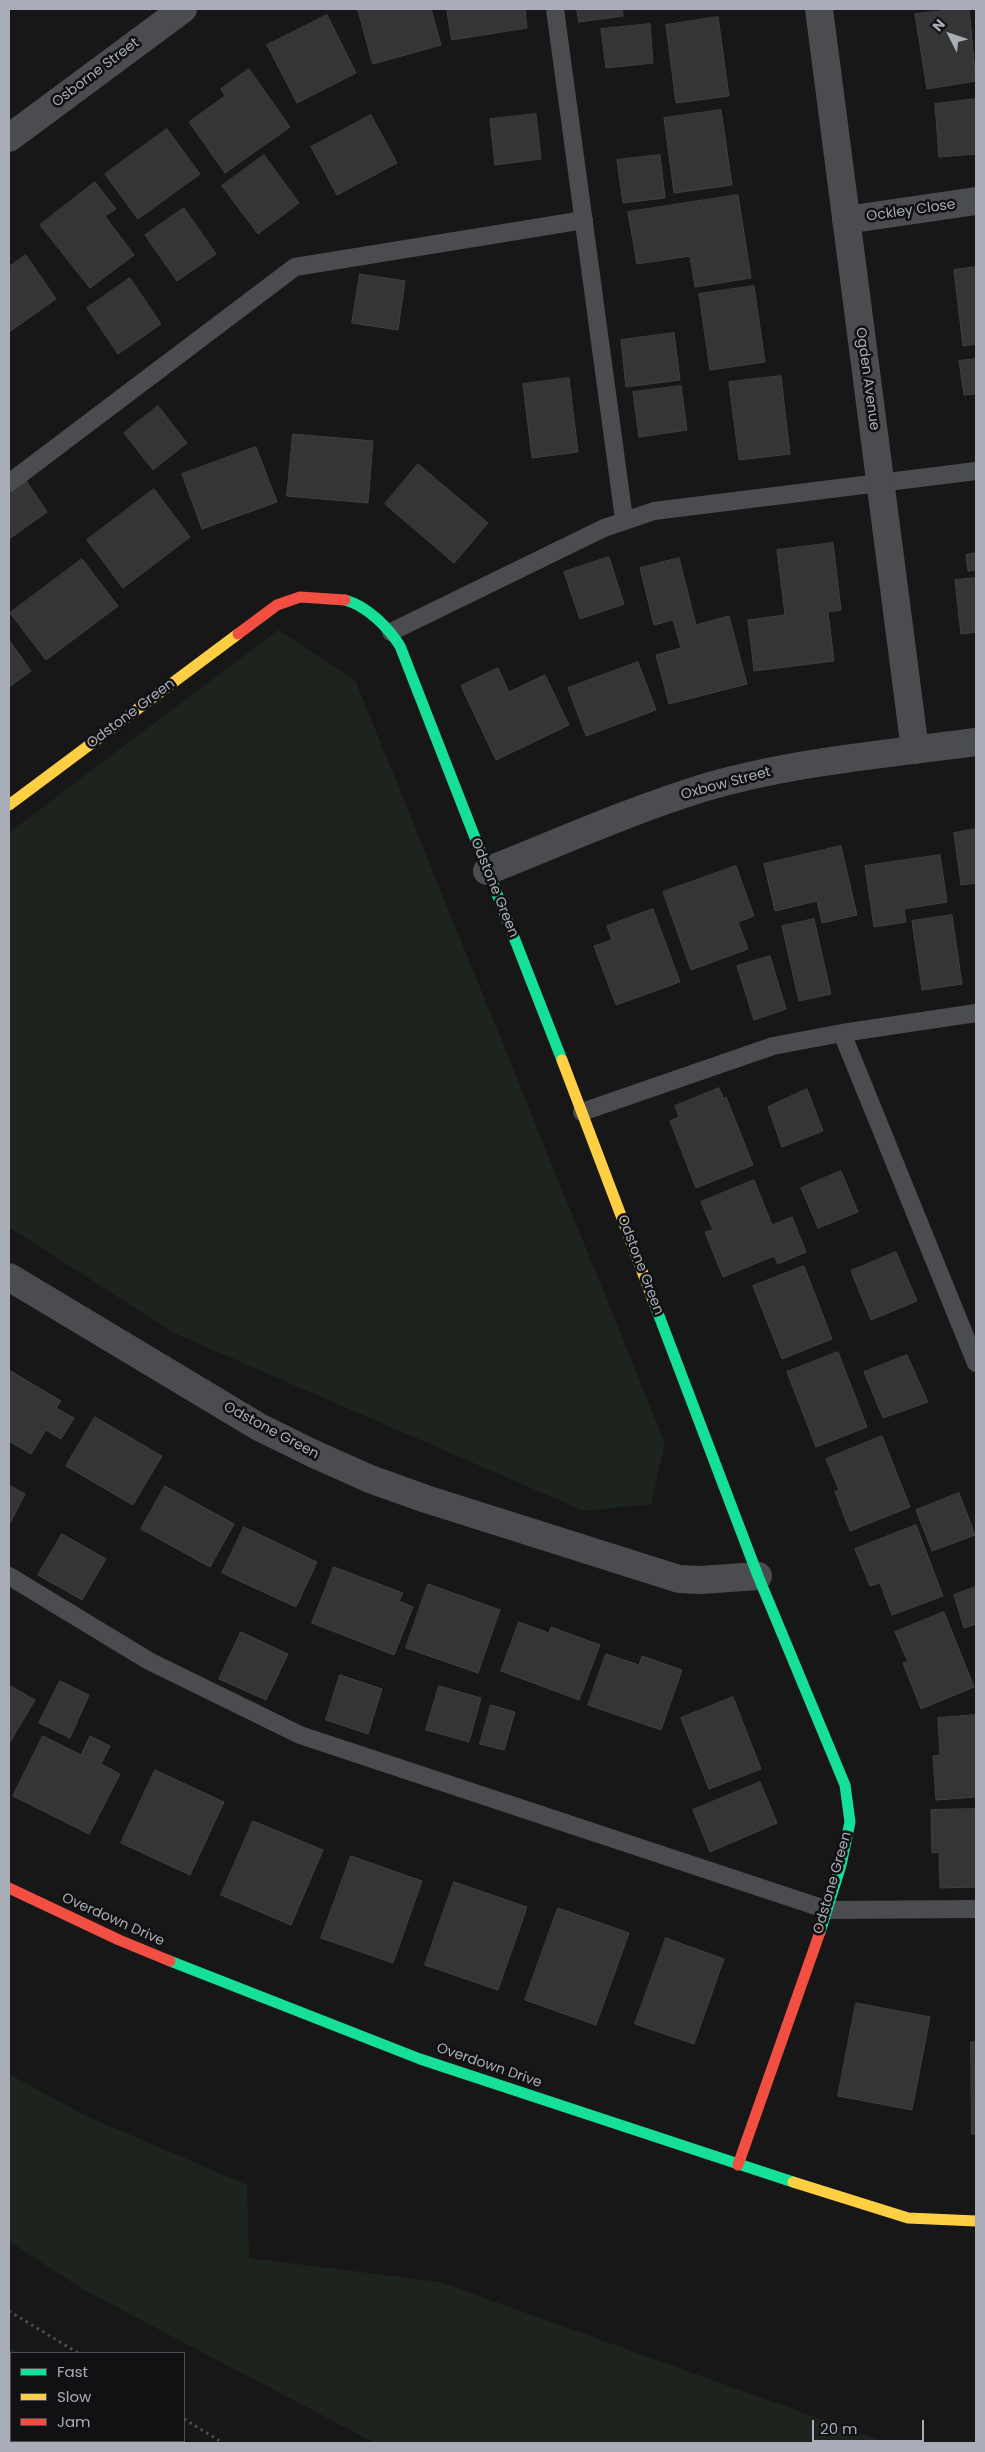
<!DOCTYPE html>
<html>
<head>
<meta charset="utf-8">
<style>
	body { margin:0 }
	#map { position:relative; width:985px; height:2452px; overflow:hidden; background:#171717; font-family:Poppins,sans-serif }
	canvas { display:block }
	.frame { position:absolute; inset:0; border:10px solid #a8adb8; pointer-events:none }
	.legend { position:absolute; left:10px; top:2352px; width:175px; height:90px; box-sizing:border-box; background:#111113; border:1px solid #4d4f55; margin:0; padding:6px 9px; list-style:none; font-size:15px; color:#a8adb8 }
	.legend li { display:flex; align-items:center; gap:10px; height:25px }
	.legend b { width:25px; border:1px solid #4d4f55 }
	.north { position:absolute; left:925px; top:10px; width:50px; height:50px; -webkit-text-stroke:4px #111113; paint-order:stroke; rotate:311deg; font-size:14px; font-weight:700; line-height:20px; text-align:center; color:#a8adb8 }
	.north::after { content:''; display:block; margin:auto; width:18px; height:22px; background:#a8adb8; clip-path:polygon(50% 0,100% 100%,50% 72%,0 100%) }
	.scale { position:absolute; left:812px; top:2420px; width:112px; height:22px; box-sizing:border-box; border:2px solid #a8adb8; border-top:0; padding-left:6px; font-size:15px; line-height:18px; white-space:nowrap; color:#a8adb8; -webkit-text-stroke:4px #111113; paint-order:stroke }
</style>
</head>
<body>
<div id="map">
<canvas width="985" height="2452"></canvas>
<div class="frame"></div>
<ul class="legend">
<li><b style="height:6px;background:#16e098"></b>Fast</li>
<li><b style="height:6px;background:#ffcf43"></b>Slow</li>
<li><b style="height:6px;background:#f24e42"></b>Jam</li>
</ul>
<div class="north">N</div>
<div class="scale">20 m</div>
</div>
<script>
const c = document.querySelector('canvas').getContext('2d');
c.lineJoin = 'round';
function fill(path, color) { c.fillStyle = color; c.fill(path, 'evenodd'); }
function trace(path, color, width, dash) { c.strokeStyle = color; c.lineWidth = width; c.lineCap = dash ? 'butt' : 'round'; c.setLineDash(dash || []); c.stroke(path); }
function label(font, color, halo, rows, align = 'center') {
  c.font = font + ' Poppins,sans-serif'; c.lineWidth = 5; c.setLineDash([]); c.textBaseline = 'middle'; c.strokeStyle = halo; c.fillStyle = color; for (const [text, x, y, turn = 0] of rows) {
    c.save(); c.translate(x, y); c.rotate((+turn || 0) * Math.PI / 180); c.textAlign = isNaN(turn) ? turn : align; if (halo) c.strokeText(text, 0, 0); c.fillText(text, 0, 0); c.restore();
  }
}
const green = new Path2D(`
	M278 630 355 680 665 1443 651 1504 584 1511 174 1333 9 1227V833Z
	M9 2074 84 2115 247 2185 249 2258 440 2282 887 2443H375L84 2290 9 2241Z
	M9 2348 18 2353H11V2441H165L170 2443H9Z`);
const building = new Path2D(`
	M358 9H431L441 45 373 64Z
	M447 9H525L527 28 452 40Z
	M577 9H622L623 16 579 22Z
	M959 9H969L976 81 927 89 915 14Z
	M327 15 356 73 297 103 267 45Z
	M718 17 729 96 676 103 666 25Z
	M650 24 653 63 606 68 601 29Z
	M249 69 290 127 225 173 189 122 225 96 221 89Z
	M976 99V154L939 157 935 104Z
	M721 110 732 185 674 193 664 118Z
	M536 114 541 159 495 165 490 119Z
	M371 115 397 163 337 195 311 147Z
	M167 129 200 174 138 219 105 174Z
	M264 155 299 203 258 234 222 186Z
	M660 155 665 198 623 203 617 160Z
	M95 182 116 209 105 216 134 255 90 288 40 225Z
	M738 195 751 278 695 287 690 256 637 264 628 212Z
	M184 208 216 254 177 281 145 235Z
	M26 255 56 299 9 332V267Z
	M976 267V344L963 346 954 270Z
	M360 274 405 281 398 330 352 323Z
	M130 278 161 324 118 354 87 308Z
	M754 286 765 362 710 370 699 294Z
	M674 333 680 380 626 387 621 340Z
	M976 359V394L964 395 959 361Z
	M781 376 790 454 739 460 729 382Z
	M569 378 578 452 532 458 523 384Z
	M681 386 687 430 639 437 633 392Z
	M158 406 187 443 153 470 124 433Z
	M293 434 373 441 368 503 287 496Z
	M256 447 277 502 202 529 182 474Z
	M418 464 488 523 454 563 385 504Z
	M23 476 47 512 9 539V486Z
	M154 489 190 537 123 588 87 540Z
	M833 543 841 610 828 612 834 661 754 671 748 620 785 615 777 550Z
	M976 553V570L968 571 966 555Z
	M609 557 624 604 580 619 564 572Z
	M679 558 696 625 729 616 747 684 669 704 656 655 681 648 673 620 654 625 640 568Z
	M82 559 118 606 46 660 10 613Z
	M976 578V632L961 634 955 580Z
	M9 640 31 671 9 687Z
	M638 662 656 710 586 736 568 688Z
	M498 668 509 692 545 675 569 725 496 760 461 686Z
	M976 829V883L961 885 954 833Z
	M841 846 857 915 822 923 817 901 775 911 764 864Z
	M940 855 947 902 904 909 906 922 874 927 865 866Z
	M736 866 754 916 738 922 748 949 691 970 663 892Z
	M653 909 680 982 616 1005 594 946 612 940 607 926Z
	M952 915 962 984 922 990 912 921Z
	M814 919 831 994 799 1001 782 926Z
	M770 956 786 1009 754 1020 737 966Z
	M719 1088 724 1099 726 1097 753 1165 696 1188 670 1121 679 1117 675 1106Z
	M807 1089 823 1131 782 1147 768 1107Z
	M841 1171 858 1212 818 1228 801 1188Z
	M754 1180 772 1225 792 1217 806 1252 778 1264 774 1256 723 1277 705 1232 713 1230 701 1202Z
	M896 1252 917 1301 871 1320 851 1271Z
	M804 1266 832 1339 782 1359 753 1286Z
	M838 1352 867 1427 816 1447 787 1372Z
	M907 1355 928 1402 883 1418 864 1372Z
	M9 1370 61 1401 56 1408 74 1418 61 1439 46 1430 31 1454 9 1441Z
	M95 1417 162 1456 133 1505 66 1466Z
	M882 1436 910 1507 850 1531 835 1492 839 1490 826 1459Z
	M9 1485 25 1494 9 1525Z
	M165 1486 234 1524 210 1567 141 1529Z
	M959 1493 975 1535 932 1551 916 1510Z
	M916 1525 943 1596 892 1615 880 1583 870 1586 855 1549Z
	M244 1527 317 1562 296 1607 222 1573Z
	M62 1534 106 1559 82 1600 38 1575Z
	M334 1567 403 1593 399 1601 413 1607 394 1655 312 1623Z
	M428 1584 500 1610 478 1673 406 1648Z
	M976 1587V1624L964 1628 954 1595Z
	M944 1612 974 1687 921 1709 903 1663 908 1662 895 1632Z
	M519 1622 549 1633 551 1627 600 1645 579 1700 501 1671Z
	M241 1632 288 1654 266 1700 219 1679Z
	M606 1654 639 1665 642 1656 682 1670 661 1730 588 1705Z
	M340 1675 382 1689 368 1734 326 1720Z
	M60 1681 89 1695 70 1738 39 1723Z
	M9 1685 35 1700 9 1744Z
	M439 1686 481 1698 469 1742 426 1730Z
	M733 1697 761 1769 709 1789 681 1718Z
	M491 1705 515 1712 504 1750 480 1744Z
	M976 1715V1797L936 1800 933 1756 940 1755 938 1718Z
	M43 1736 81 1755 90 1736 110 1746 101 1764 120 1774 89 1834 13 1796Z
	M155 1770 224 1802 190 1875 121 1843Z
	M760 1782 777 1823 710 1852 693 1810Z
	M976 1809V1887L940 1888 939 1852 932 1853 931 1810Z
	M253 1821 323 1850 291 1925 221 1895Z
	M351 1856 422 1881 393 1963 321 1938Z
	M454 1882 527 1907 498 1990 425 1965Z
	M558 1908 629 1933 596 2025 525 2000Z
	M666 1938 724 1959 694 2044 635 2024Z
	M856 2003 930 2017 912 2110 838 2096Z
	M971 2042H976V2134H972Z`);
const path = new Path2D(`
	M9 2311 78 2353
	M184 2419 223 2443`);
const lane = new Path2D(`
	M555 9 624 519
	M9 483 295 267 584 220
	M391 632 604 528 654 511 976 471
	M842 1033 976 1363
	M582 1112 773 1046 842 1033 976 1013
	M9 1576 149 1661 300 1735 828 1910 976 1909`);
const street = new Path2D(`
	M819 9 915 750
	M9 138 183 9
	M846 220 976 201
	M487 871C558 843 629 811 703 788 791 762 885 754 976 742
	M9 1277 259 1427 314 1454 370 1479 426 1499 679 1579 701 1580 758 1576`);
const fast = new Path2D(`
	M345 600C367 606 388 627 400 646L562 1060
	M653 1300 758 1576 845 1785 850 1822 841 1865 820 1932
	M170 1961 420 2059 793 2182`);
const slow = new Path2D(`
	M9 805 238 634
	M562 1060 653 1300
	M793 2182 908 2218 976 2221`);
const jam = new Path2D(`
	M238 634 277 605 300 597 345 600
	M9 1888 119 1940 170 1961
	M738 2165 820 1932`);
const streetNames = [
	["Osborne Street",96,73,-37],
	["Ockley Close",911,211,-8],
	["Ogden Avenue",867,379,82],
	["Odstone Green",131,714,-37],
	["Oxbow Street",726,784,-15],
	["Odstone Green",494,888,68],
	["Odstone Green",640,1265,69],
	["Odstone Green",271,1431,28],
	["Odstone Green",833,1883,-74],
	["Overdown Drive",113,1920,24],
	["Overdown Drive",489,2066,19]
];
fill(green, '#1d241e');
fill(building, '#353536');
trace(building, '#3f4043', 1);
trace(path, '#4d4e52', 3, [2.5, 4]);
trace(lane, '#4b4c50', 18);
trace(street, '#4b4c50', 28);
trace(fast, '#16e098', 11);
trace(slow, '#ffcf43', 11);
trace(jam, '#f24e42', 11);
label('14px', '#a8adb8', '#111113', streetNames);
</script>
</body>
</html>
